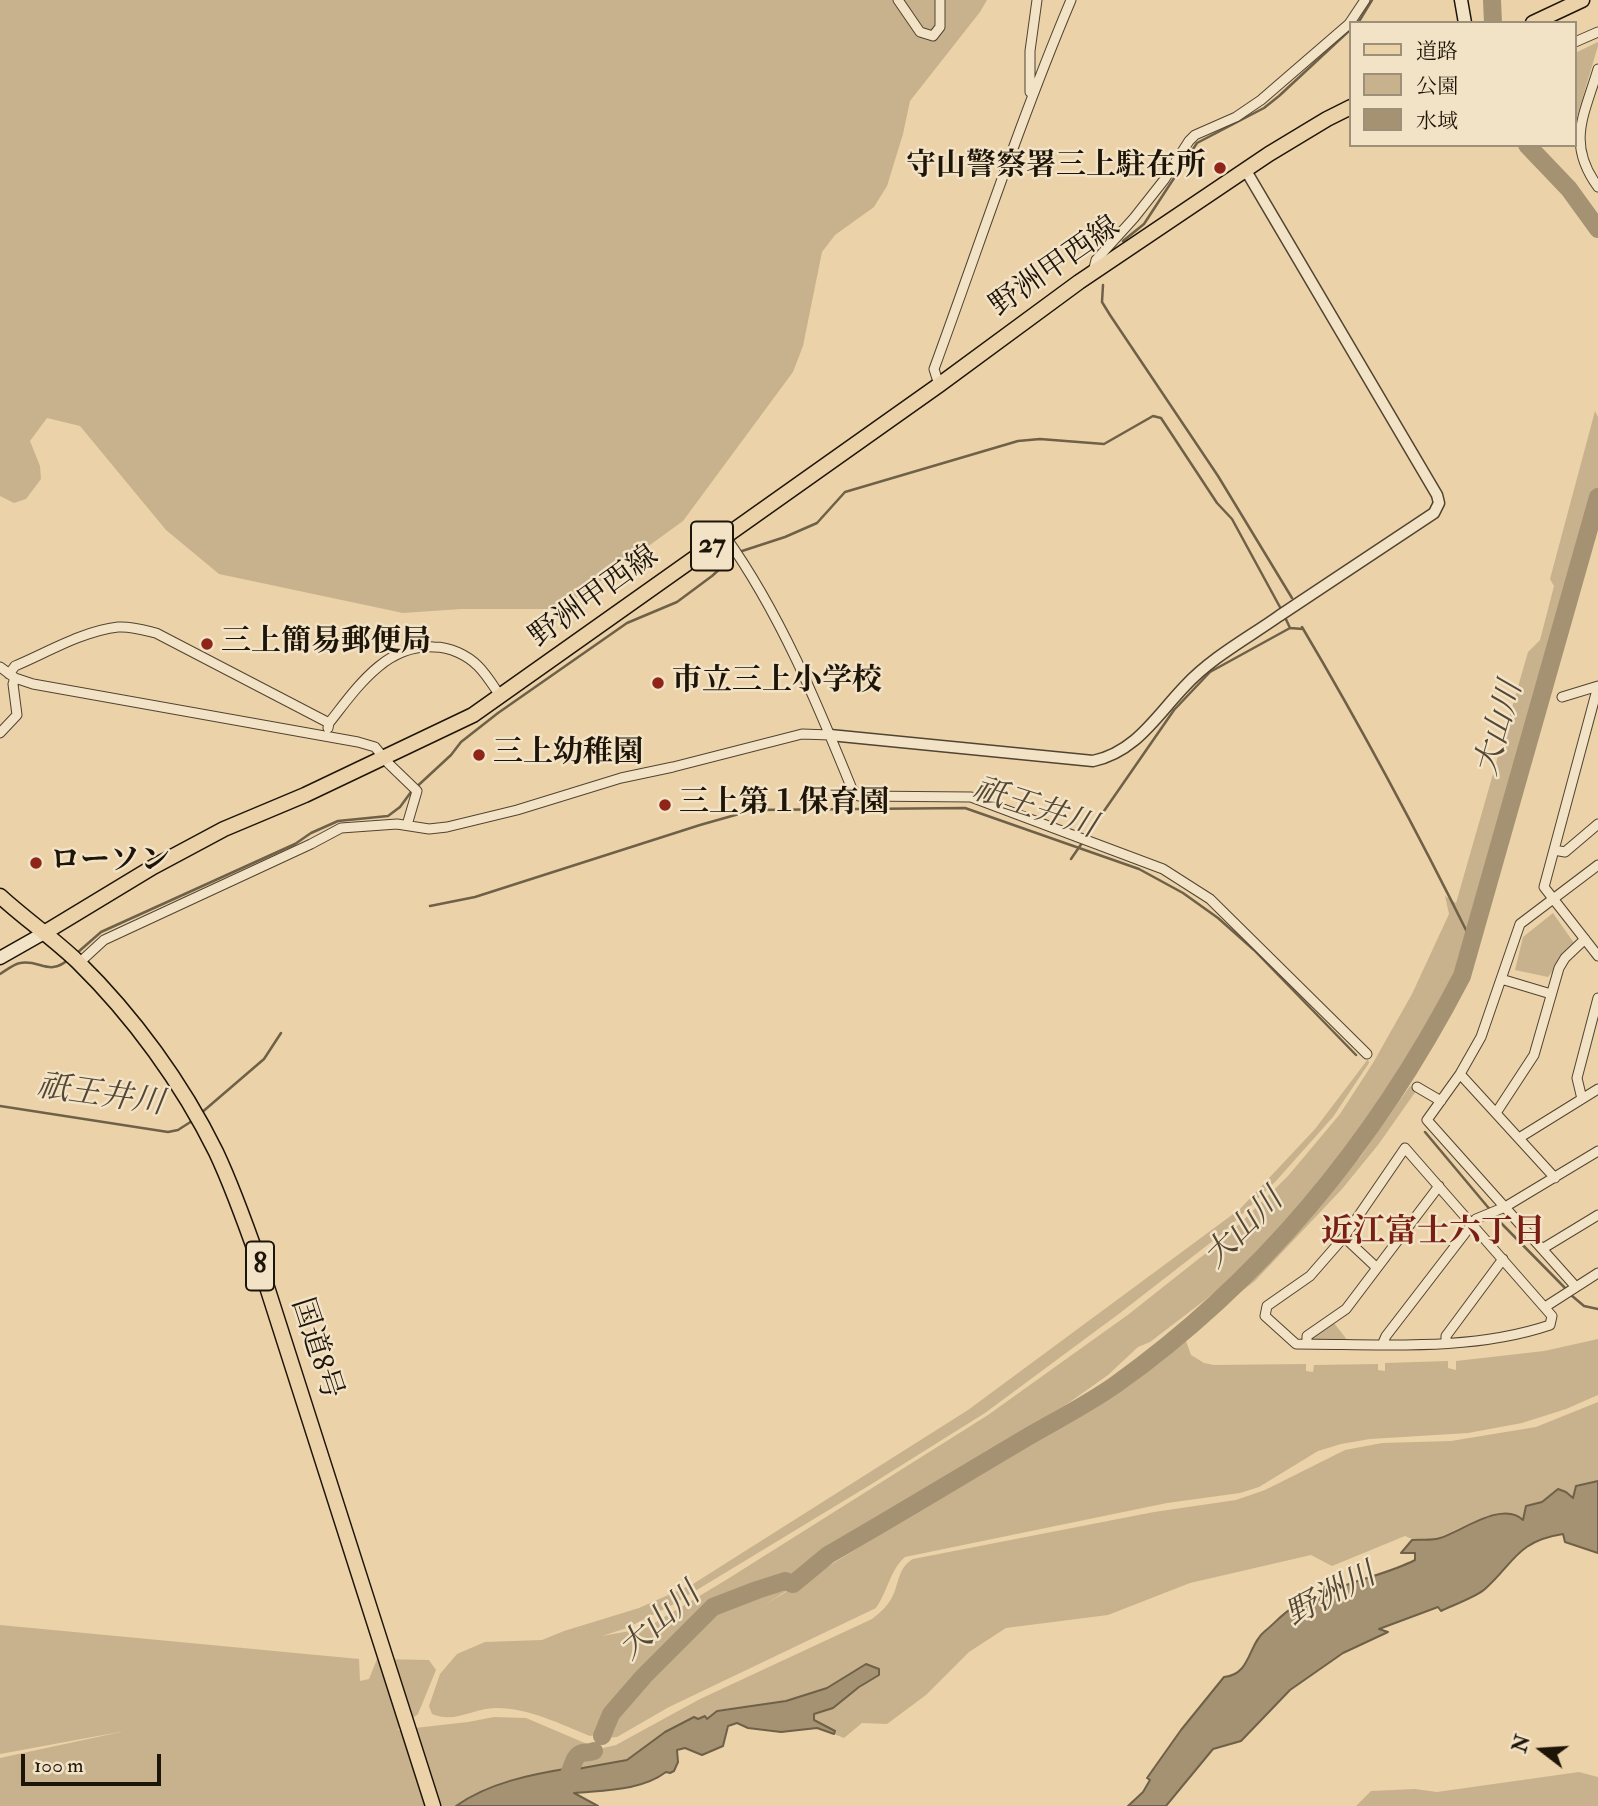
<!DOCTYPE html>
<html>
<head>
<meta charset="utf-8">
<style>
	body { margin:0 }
	#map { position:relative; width:1598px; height:1806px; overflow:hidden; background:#ebd2a8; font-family:"IM FELL Double Pica","Noto Serif JP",serif }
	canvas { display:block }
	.legend { position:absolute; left:1349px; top:21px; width:228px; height:126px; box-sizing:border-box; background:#f2e2c6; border:2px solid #9d907a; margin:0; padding:9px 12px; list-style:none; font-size:21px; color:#1e1509 }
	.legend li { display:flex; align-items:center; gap:14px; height:35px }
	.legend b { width:35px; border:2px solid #9d907a }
	.north { position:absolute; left:1507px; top:1715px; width:70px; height:70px; -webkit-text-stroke:5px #f2e2c6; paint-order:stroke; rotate:287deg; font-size:19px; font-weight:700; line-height:28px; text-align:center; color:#1e1509 }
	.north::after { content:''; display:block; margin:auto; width:24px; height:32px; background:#1e1509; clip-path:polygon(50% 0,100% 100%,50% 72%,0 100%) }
	.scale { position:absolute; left:21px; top:1754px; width:140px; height:32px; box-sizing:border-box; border:4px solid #1e1509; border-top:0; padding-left:9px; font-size:21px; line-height:24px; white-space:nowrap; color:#1e1509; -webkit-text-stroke:5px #f2e2c6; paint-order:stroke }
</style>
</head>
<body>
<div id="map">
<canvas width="1598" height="1806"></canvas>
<ul class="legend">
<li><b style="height:9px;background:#ebd2a8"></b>道路</li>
<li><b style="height:19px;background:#c8b28d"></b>公園</li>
<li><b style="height:19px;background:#a59272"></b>水域</li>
</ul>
<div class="north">N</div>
<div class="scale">100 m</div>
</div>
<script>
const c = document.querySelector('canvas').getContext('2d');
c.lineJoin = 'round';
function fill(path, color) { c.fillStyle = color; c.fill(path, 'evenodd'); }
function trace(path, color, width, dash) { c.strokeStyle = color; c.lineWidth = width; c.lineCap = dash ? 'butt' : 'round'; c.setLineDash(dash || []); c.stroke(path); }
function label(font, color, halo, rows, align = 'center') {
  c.font = font + ' "IM FELL Double Pica","Noto Serif JP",serif'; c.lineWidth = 5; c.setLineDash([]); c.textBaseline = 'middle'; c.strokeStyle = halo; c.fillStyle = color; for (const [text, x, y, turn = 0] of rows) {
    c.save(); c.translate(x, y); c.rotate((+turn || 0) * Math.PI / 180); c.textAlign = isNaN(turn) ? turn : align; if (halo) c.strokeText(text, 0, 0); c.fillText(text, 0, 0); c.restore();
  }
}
const green = new Path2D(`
	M0 0H987L980 12 910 101 903 134 887 186 874 207 835 235 822 252 803 346 793 372 683 521 577 598 550 609H461L403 613 219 574 166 530 80 426 47 418 30 441 40 466 41 479 26 499 14 503 0 496Z
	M1598 42V46L1575 123V53Z
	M1595 411 1598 417V510L1508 840 1479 935 1423 1055 1384 1116 1336 1178 1270 1247 1226 1284 1150 1342 1138 1347 1108 1375 968 1474 763 1606 1012 1454 1246 1278 1300 1226 1361 1156 1410 1086 1416 1091 1378 1145 1342 1189 1255 1281 1190 1330 1186 1341 1191 1355 1204 1363 1214 1365 1306 1364V1371L1313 1372 1314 1365 1378 1364V1370L1385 1371V1363L1448 1361V1368L1456 1370V1361L1544 1351 1598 1339V1395L1566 1409 1522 1423 1468 1433 1370 1439 1341 1444 1318 1451 1259 1487 1240 1493 1167 1503 905 1557C890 1570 888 1591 876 1608L669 1707 617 1737 606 1738 615 1729 614 1723 602 1720 595 1735 590 1736C560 1724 529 1708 496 1708 473 1708 455 1724 432 1714L429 1706 440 1674 457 1654 485 1642 542 1640 564 1631 639 1608 693 1584 968 1410 1240 1209 1315 1129 1368 1059 1369 1063 1333 1117 1276 1181 1223 1233 1120 1313 985 1413 870 1485 672 1605 627 1628 602 1636 646 1628 726 1580 988 1415 1129 1314 1225 1238 1288 1176 1340 1114 1373 1063 1412 994 1449 914 1445 896 1456 903 1528 652 1540 640 1554 586 1550 579Z
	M1553 913 1574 943 1548 977 1515 970 1523 937Z
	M1334 1323 1348 1341 1308 1340Z
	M1598 1402V1481L1576 1486 1573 1498 1558 1490 1542 1502 1526 1506 1524 1520C1510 1520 1492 1517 1479 1520 1454 1527 1432 1550 1405 1536L1332 1566 1311 1555 1190 1583 1108 1615 1006 1628 969 1652 926 1695 887 1724 862 1723 844 1738 834 1734 835 1732 814 1720V1714C838 1706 856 1689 878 1675L866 1664 827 1688 786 1701 717 1710 707 1719 665 1732 627 1761 577 1769C577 1753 587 1758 596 1752L585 1748 571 1768C532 1774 488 1783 456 1806H0V1758L125 1731 0 1754V1625L359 1659 360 1681 369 1679 377 1659 429 1660 436 1670 418 1714 397 1730 468 1722 494 1717 526 1718 599 1749 616 1745 700 1699 872 1619C881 1612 889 1605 894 1593 899 1581 899 1567 913 1559L1154 1512 1236 1500 1265 1490 1345 1450 1382 1443 1451 1441 1536 1427Z
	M1579 1772 1598 1777V1806H1356L1371 1791 1415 1789 1437 1792Z`);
const water = new Path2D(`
	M1598 1481V1553L1565 1542 1563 1534C1517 1541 1514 1563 1485 1589 1478 1596 1451 1606 1441 1611L1438 1607 1379 1629 1388 1632 1343 1653 1290 1690 1241 1741 1213 1749 1166 1806H1128L1143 1792 1150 1780 1147 1778 1181 1730 1224 1677C1251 1675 1248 1644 1265 1631 1274 1624 1284 1612 1294 1607 1299 1604 1305 1605 1310 1603 1317 1601 1322 1595 1329 1592 1357 1579 1388 1574 1415 1560V1553H1401L1412 1540C1421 1539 1432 1541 1440 1538 1462 1531 1503 1500 1523 1520L1526 1506 1542 1502 1558 1489 1566 1492 1573 1498 1576 1486Z
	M866 1664 879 1669V1675L859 1687 833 1708 814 1714V1720L835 1731 834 1734 817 1728 781 1732 748 1728 737 1723 728 1726 723 1746 702 1755 685 1748 677 1750 678 1762 674 1771 670 1773 666 1772C641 1791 604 1790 574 1793L598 1806H456C488 1783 532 1774 571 1768L585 1748 589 1752 577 1762V1769L627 1760 665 1732 694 1717 698 1719 705 1716 707 1719 717 1711 786 1701 827 1688Z`);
const stream = new Path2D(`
	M1358 23 1372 0
	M1123 241 1144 224 1197 143 1264 108 1279 96 1351 29
	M1103 285 1102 302 1110 315 1218 476 1292 598
	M739 552 785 537 817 523 845 492 1018 441 1040 439 1104 444 1153 416 1161 418 1217 503 1232 519 1281 609
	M1284 615 1290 628
	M1302 627C1363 730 1419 835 1472 942
	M1086 837 1174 710 1210 672 1290 628 1303 629
	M1071 859 1082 843
	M430 906 475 897 700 825 753 810 965 808 1139 869 1183 893 1218 918 1254 950 1356 1055
	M77 953 101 932 295 844 311 833 338 821 388 816 400 807 411 792 451 755 461 742 498 713 627 623 677 602 712 576 734 556
	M0 974C5 971 14 964 20 963 40 959 49 977 69 959
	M0 1106 168 1132 178 1130 192 1121
	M200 1114 264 1059 281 1033
	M1425 1132 1502 1224 1567 1290
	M1571 1295 1584 1306 1598 1309`);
const river = new Path2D(`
	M1492 0 1493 23
	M1527 145 1569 189 1598 229
	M602 1736 611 1714 644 1676 713 1607 757 1590 785 1581 793 1584 828 1555C892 1518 955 1480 1019 1442 1051 1423 1085 1406 1115 1385 1264 1279 1378 1138 1462 976L1598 497
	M564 1782C572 1775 572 1755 582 1753 586 1752 590 1753 594 1751`);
const minor = new Path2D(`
	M898 0 920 32 933 36 940 27V0
	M1575 42 1598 32
	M1598 69C1584 116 1566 143 1598 187
	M1030 92V51L1037 0
	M1093 272 1096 260 1134 218 1164 180 1189 141 1195 135 1236 117 1261 100 1349 24 1365 0
	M939 385 934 369C979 246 1020 121 1071 0
	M725 536C780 613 817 703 852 789L859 796 971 797 1163 869 1210 899 1367 1054
	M0 667 15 678 33 684 358 742 375 747 388 763 417 791 407 825
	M9 674 15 666C48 652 83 631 118 627 131 626 144 630 156 633L329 723
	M1598 686 1544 887 1598 956
	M1562 697 1598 686
	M328 728 329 723C356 689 385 644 434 647 450 647 467 655 478 666 487 675 494 687 501 697
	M0 733 17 715 13 684 15 678
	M1554 850 1565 852 1598 824
	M79 963 104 940 311 844 341 828 397 824 429 829 447 827 517 810 621 778 673 767 802 734 830 735
	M1501 979 1551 994
	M1460 1074 1555 1178
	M1417 1087 1441 1101
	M1582 1099 1577 1078 1598 998
	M1496 1113 1534 1055 1559 968 1565 958 1585 939
	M1519 1138 1598 1089
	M1405 1148 1552 1316 1550 1325C1470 1352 1379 1344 1296 1344L1265 1316 1267 1306 1310 1276 1344 1237Z
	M1344 1237 1377 1268
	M1542 1249 1598 1215
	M1576 1287 1427 1120 1460 1074 1481 1037 1520 924 1598 865
	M1545 1307 1598 1273
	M1446 1343V1336L1503 1259
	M1307 1344V1336L1346 1309 1439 1186
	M1382 1345 1386 1336 1476 1219 1505 1207 1598 1151`);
const tertiary = new Path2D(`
	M830 735 1093 761C1136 752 1157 715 1185 686 1212 657 1248 638 1279 616 1331 582 1382 547 1434 513L1439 503 1437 495 1245 169`);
const secondary = new Path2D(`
	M1461 0 1465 23
	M0 958 44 933`);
const primary = new Path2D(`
	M1533 23 1582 0
	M44 933 153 867 224 829 305 795 473 715 939 385 1079 282 1269 154 1327 119 1351 107`);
const trunk = new Path2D(`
	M0 896C25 919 53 938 78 962 133 1016 182 1083 216 1152 233 1188 246 1225 259 1262L433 1806`);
const markers = [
	[1220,168,7,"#8f2418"],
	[207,644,7,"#8f2418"],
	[658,683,7,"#8f2418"],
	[479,755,7,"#8f2418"],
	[665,805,7,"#8f2418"],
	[36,863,7,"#8f2418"]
];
const shields = [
	[712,546,42],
	[260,1266,28]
];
const shieldNames = [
	["27",712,546],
	["8",260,1266]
];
const poiNames = [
	["守山警察署三上駐在所",1206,168,"right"],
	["三上簡易郵便局",221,644],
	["市立三上小学校",672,683],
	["三上幼稚園",493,755],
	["三上第１保育園",679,805],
	["ローソン",50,863]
];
const streetNames = [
	["野洲甲西線",1056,268,-35],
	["野洲甲西線",595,598,-36],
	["国道8号",315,1349,72]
];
const waterNames = [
	["大山川",1501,729,-74],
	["祇王井川",1034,810,18],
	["祇王井川",100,1097,8],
	["大山川",1245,1230,-45],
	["野洲川",1332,1597,-28],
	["大山川",661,1623,-42]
];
const neighbourhoodNames = [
	["近江富士六丁目",1433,1234]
];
fill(green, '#c8b28d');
fill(water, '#a59272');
trace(water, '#6f6048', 2);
trace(stream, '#6f6048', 2.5);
trace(river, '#a59272', 18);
trace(minor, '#514431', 11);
trace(tertiary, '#514431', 13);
trace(secondary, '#1e1509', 15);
trace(primary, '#1e1509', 17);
trace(trunk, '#1e1509', 17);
trace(minor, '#f2e2c6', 9);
trace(tertiary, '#f2e2c6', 10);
trace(secondary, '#f2e2c6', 12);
trace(primary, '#ebd2a8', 14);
trace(trunk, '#ebd2a8', 14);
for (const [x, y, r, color] of markers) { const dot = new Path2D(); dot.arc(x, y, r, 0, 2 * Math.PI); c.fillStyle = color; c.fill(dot); trace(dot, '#f2e2c6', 2.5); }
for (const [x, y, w] of shields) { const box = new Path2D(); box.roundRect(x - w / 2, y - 24.5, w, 49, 5); c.fillStyle = '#f2e2c6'; c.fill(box); trace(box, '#1e1509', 2); }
label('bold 28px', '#1e1509', null, shieldNames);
label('bold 30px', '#1e1509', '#f2e2c6', poiNames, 'left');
label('30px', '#1e1509', '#f2e2c6', streetNames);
label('italic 32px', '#544733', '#f2e2c6', waterNames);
label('bold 32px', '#7a1f14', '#f2e2c6', neighbourhoodNames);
</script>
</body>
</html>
